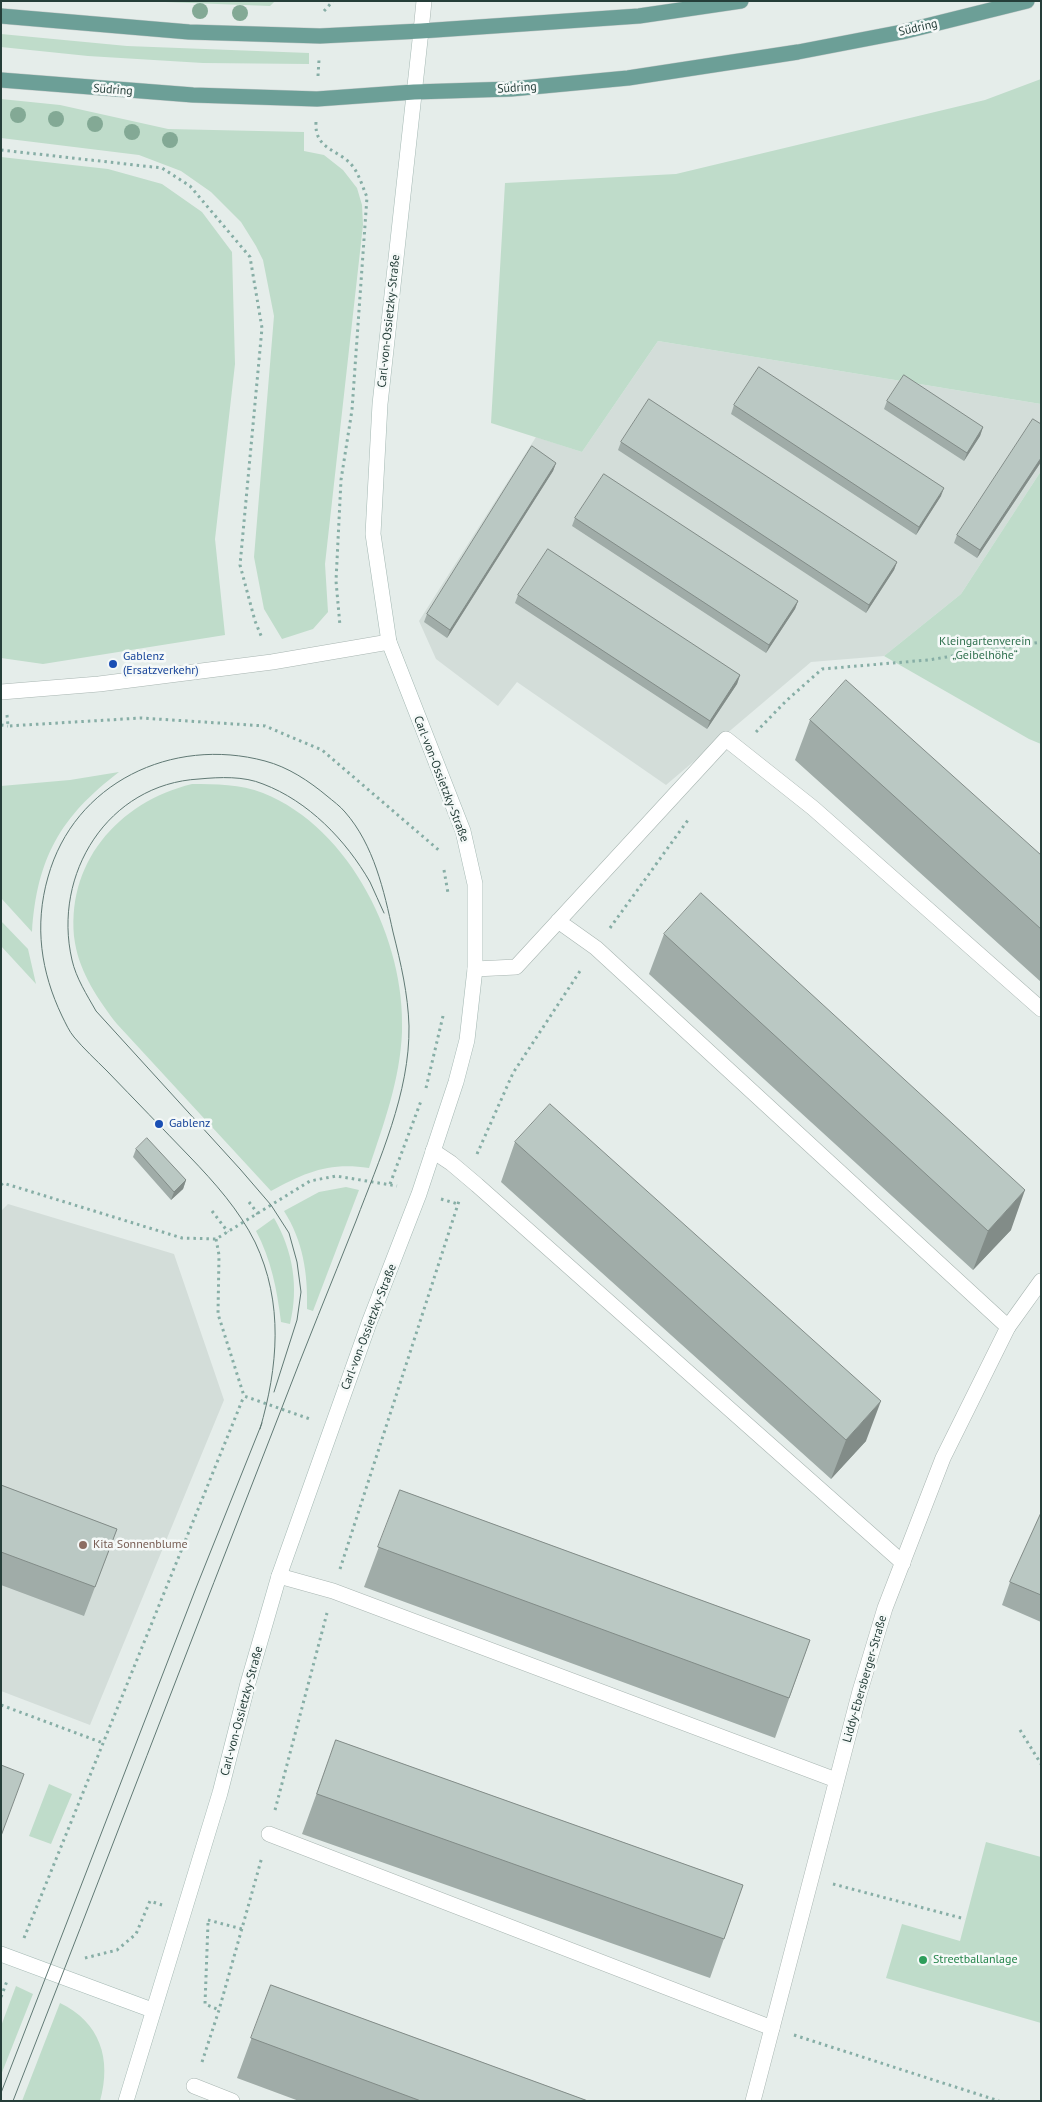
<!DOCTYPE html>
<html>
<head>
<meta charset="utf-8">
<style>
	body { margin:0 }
	#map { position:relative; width:1042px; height:2102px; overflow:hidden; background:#e5edea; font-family:"PT Sans",sans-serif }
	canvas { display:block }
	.frame { position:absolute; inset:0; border:2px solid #253e39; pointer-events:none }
</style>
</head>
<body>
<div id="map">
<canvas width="1042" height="2102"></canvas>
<div class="frame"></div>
</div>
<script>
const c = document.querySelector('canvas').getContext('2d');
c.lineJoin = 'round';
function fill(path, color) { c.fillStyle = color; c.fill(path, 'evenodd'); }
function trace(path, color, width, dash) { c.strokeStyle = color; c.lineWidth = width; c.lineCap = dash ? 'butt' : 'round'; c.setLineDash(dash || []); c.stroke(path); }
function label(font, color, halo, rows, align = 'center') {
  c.font = font + ' "PT Sans",sans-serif'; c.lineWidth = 5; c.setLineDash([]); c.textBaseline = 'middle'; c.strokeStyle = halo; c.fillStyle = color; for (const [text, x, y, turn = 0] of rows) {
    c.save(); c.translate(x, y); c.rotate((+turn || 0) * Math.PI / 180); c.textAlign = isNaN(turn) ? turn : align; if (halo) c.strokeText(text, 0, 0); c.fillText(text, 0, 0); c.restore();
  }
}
const built = new Path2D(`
	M658 341 1041 404V471L961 594 884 656 811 662 666 785 517 682 498 706 436 659 419 621 536 437 582 452Z
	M8 1204 174 1254 224 1400 90 1725 1 1691V1211Z`);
const green = new Path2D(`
	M139 1H275L270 6Z
	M1 34 127 46 309 53V64L203 63 88 56 1 47Z
	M1041 79V404L658 341 582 452 491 423 505 183 676 174 985 100Z
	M1 99 60 105 168 129 304 132V151L324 155 343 170 357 188 362 205 363 225 325 564 328 612 313 629 282 639 264 609 254 557 274 316 263 260 256 246 241 222 211 192 181 171 139 155 1 138Z
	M1 157 108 169 162 184 202 212 232 252 235 364 215 539 225 635 43 664 1 658Z
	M1041 471V744L1029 739 884 656 961 594Z
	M119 772C60 817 37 858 32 932L1 898V786L70 780Z
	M192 784C216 784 240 784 263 793 351 828 406 942 402 1032 400 1080 384 1123 369 1168 329 1162 306 1172 271 1191L117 1024C99 1001 80 973 75 943 64 864 118 802 192 784Z
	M1 921 28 949 36 984 1 946Z
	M346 1187 359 1190 313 1311 307 1309C308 1273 303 1241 284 1211L319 1192Z
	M274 1218C293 1251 299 1287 290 1324L281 1322C277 1289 271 1259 256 1231Z
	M49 1784 72 1794 51 1844 29 1836Z
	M986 1842 1041 1857V2023L886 1978 902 1924 960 1941Z
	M16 1986 33 1994 1 2075V2026Z
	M60 2003C100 2022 112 2059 100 2101H22Z`);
const path = new Path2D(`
	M324 11 333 1
	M318 76 319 60
	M316 122C314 151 341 149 354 168 360 177 363 188 367 197L352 410 341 480 336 581 340 626
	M1 150 162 168 190 186 250 257 262 328 240 565 255 621 262 638
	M7 715 8 726 141 718 265 726 322 750 441 852
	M1 725 8 726
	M756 732 786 701 822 669 928 660 1041 642
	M444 870 448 893
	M610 928 688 820
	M426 1088 443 1016
	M477 1154 513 1073 582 968
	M390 1184 421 1101
	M1 1185 3 1183 182 1238 216 1239 310 1181 336 1176 397 1186
	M441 1199 458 1204
	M249 1202 258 1214
	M212 1211 228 1232
	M216 1239 219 1255 218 1314 244 1396 310 1419
	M340 1569 459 1201
	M1 1705 103 1743
	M1020 1730 1041 1764
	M275 1810 327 1613
	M833 1884 965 1919
	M208 1920 242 1929
	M208 1923 205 2004 219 2010
	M24 1938 244 1396
	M85 1958 117 1950 136 1934 150 1901 162 1905
	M1 1997 7 1981
	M794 2035 999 2101
	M202 2062 219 2010 262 1857`);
const lane = new Path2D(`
	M558 921 596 948 1008 1327
	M475 969 516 967 726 739 813 808 1041 1009
	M433 1151 451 1163 477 1185 903 1563
	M279 1576 333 1591 836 1780
	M269 1834 772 2028
	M194 2086 232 2101`);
const street = new Path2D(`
	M421 31 424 1
	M1 692 99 684 272 662 389 642
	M753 2101 860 1691 885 1608 943 1458 1008 1327 1041 1281`);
const secondary = new Path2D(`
	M1 1954 152 2010
	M126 2101 220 1793 248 1683 279 1576 369 1323 419 1194 456 1082 467 1040 475 969V884L463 831 389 642 373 534 380 404 421 31`);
const primary = new Path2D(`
	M1 16 189 32 320 36 421 31 639 16 741 1
	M1 80 193 95 317 99 414 92 511 89 628 78 798 52 902 32 1027 1`);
const tram = new Path2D(`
	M274 1392 297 1320 301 1292 297 1262 289 1233 271 1205 240 1169 96 1011C87 995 76 978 72 960 52 874 108 784 199 779 220 777 244 776 263 784 308 801 346 840 370 882 375 892 379 903 384 913
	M1 2093 196 1588 262 1423
	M13 2101C103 1871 191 1640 281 1410 305 1347 331 1284 356 1221 379 1160 410 1093 409 1026 408 994 401 964 393 932 384 891 374 845 345 812 340 806 333 801 327 796 309 781 288 767 265 761 172 736 74 783 48 877 34 926 41 972 62 1016 66 1024 69 1031 74 1037 84 1049 96 1060 107 1071 135 1100 163 1129 190 1157 215 1183 239 1210 255 1242 284 1303 278 1367 260 1429`);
const trees = [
	[200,11],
	[240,13],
	[18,115],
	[56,119],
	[95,124],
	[132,132],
	[170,140]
];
const wall = new Path2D(`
	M887 401 983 427 980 436 964 461 884 409Z
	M734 405 941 496 916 535 731 414Z
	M1041 424V462L977 558 954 543 957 535Z
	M621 442 897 562 894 570 866 613 618 450Z
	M556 463 553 471 447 638 424 622 427 614Z
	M575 518 798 601 795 609 766 653 572 526Z
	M518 595 740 675 737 684 707 729 515 603Z
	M810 720 1041 855V982L795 760Z
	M664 934 1011 1230 973 1270 649 974Z
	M515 1142 866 1441 831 1479 501 1182Z
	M136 1149 186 1180 183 1189 171 1200 133 1157Z
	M1 1485 117 1529 84 1616 1 1585Z
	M400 1490 810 1640 775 1738 364 1587Z
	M1041 1513V1622L1002 1605 1010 1582Z
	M336 1740 743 1885 710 1978 302 1834Z
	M271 1985 588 2101H299L237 2078Z`);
const shadedWall = new Path2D(`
	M983 427 980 436 964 461 967 453Z
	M1041 458V462L977 558 980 550Z
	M556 463 553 471 447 638 450 630Z
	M944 488 941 496 916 535 919 527Z
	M897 562 894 570 866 613 869 605Z
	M798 601 795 609 766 653 769 645Z
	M740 675 737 684 707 729 710 721Z
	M186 1180 183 1189 171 1200 174 1192Z
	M1025 1190 1011 1230 973 1270 988 1231Z
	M881 1401 866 1441 831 1479 846 1440Z`);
const building = new Path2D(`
	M759 367 944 488 919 527 734 405Z
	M904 375 983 427 967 453 887 401Z
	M649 399 897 562 869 605 621 442Z
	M1033 419 1041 424V458L980 550 957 535Z
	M532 446 556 463 450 630 427 614Z
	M604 474 798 601 769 645 575 518Z
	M548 549 740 675 710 721 518 595Z
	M846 680 1041 855V929L810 720Z
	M701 893 1025 1190 988 1231 664 934Z
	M550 1104 881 1401 846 1440 515 1142Z
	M147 1138 186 1180 174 1192 136 1149Z
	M1 1485 117 1529 95 1587 1 1552Z
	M400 1490 810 1640 789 1698 378 1547Z
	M1041 1513V1595L1010 1582Z
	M336 1740 743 1885 724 1939 317 1794Z
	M1 1765 24 1774 1 1836Z
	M271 1985 588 2101H421L251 2038Z`);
const markers = [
	[113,664,5,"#1a4fb4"],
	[159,1124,5,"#1a4fb4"],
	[83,1545,5,"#8d6e63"],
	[923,1960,5,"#2e9e5b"]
];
const streetNames = [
	["Südring",918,28,-13],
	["Südring",517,88,-4],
	["Südring",113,90,4],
	["Carl-von-Ossietzky-Straße",389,321,-84],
	["Carl-von-Ossietzky-Straße",441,779,69],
	["Carl-von-Ossietzky-Straße",369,1327,-69],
	["Liddy-Ebersberger-Straße",865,1679,-74],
	["Carl-von-Ossietzky-Straße",242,1711,-75]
];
const parkNames = [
	["Kleingartenverein",985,642],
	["„Geibelhöhe“",985,656]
];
const transitNames = [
	["Gablenz",123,657],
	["(Ersatzverkehr)",123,671],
	["Gablenz",169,1124]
];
const educationNames = [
	["Kita Sonnenblume",93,1545]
];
const leisureNames = [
	["Streetballanlage",933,1960]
];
fill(built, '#d3ddd9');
fill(green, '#bfdcca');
trace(lane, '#a8b5b1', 16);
trace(street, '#a8b5b1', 16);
trace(secondary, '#a4b8b3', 16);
trace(primary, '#c2c9c8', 16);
trace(path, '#87aea6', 3, [2.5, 4]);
trace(lane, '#fff', 15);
trace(street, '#fff', 15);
trace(secondary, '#fff', 15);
trace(primary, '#6c9f97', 15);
trace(tram, '#607974', 1);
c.fillStyle = '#83a995';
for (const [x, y] of trees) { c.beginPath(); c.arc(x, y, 8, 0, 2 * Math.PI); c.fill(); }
fill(wall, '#a0aca8');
fill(shadedWall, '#828c88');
fill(building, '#bac8c3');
trace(building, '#828c88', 1);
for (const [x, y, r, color] of markers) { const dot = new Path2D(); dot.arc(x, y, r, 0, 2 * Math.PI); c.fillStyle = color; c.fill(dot); trace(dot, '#f5f9f8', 2); }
label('12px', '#253e39', '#f5f9f8', streetNames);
label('12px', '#327250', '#f5f9f8', parkNames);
label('12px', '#164399', '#f5f9f8', transitNames, 'left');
label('12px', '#785e54', '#f5f9f8', educationNames, 'left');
label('12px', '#27864d', '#f5f9f8', leisureNames, 'left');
</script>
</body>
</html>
